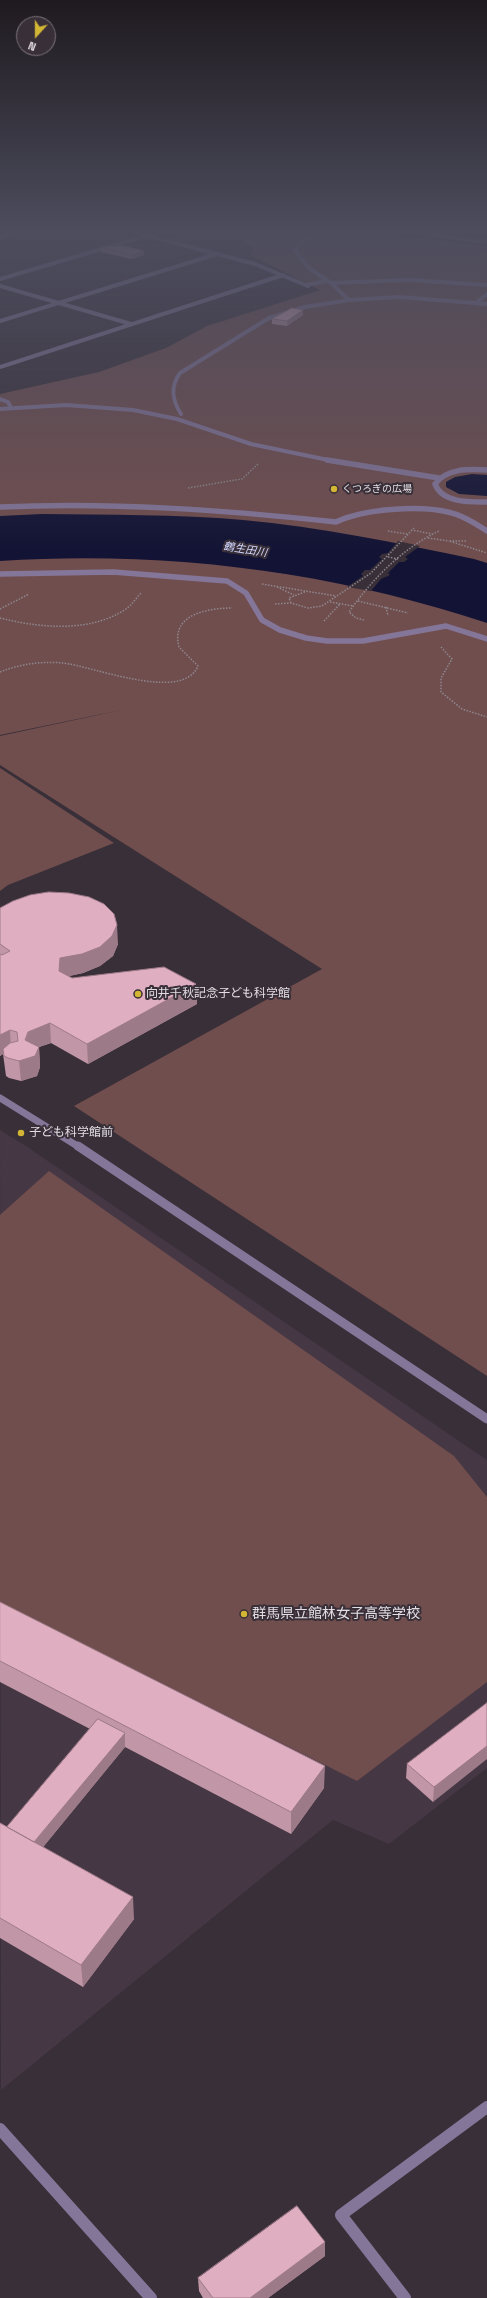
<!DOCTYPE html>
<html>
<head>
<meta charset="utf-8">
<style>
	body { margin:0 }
	#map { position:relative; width:487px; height:2298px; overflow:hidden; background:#382f38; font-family:"Space Grotesk",sans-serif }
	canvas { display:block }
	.north { position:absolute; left:16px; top:16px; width:40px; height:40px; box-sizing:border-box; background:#382f38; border:1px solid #7d757c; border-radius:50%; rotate:201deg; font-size:11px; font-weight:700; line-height:16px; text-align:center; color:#e4dee3 }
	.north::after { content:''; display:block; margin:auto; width:14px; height:18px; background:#d4b635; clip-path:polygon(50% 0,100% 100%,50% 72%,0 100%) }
</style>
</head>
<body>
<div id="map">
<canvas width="487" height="2298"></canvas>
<div class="north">N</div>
</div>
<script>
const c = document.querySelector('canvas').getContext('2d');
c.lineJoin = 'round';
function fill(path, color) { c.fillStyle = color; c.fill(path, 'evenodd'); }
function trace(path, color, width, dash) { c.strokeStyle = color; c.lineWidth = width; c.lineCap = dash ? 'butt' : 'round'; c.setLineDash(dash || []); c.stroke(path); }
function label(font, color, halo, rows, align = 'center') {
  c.font = font + ' "Space Grotesk","Noto Sans JP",sans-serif'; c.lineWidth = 4; c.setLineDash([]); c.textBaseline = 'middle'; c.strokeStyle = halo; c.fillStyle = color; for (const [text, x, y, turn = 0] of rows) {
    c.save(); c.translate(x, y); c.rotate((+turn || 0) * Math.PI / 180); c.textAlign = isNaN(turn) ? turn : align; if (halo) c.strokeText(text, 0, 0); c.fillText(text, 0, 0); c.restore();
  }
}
const built = new Path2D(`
	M0 1130 26 1146 487 1460V1768L389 1844 333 1820 1 2090Z`);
const green = new Path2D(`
	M258 230H353L487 246V1376L74 1106 322 969 0 765V736L126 709 0 735V394L99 372 166 348 207 326 320 290 250 255 253 248 236 237Z
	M0 768 114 843 8 885 0 891Z
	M49 1171 454 1456 487 1497V1682L357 1781 0 1602V1215Z`);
const water = new Path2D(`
	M472 474 487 475V496L459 494 446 487V482L455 477Z
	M42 514C109 515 176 514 243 520 320 527 398 543 474 559L487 563V623C332 571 163 550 0 561V516Z`);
const pier = new Path2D(`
	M398 541 420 546 405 557 408 559 404 562H399L388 573 390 575 381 579 371 591 347 587 363 576 361 574 365 570H370L382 559 379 557 382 554 388 553Z`);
const path = new Path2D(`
	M188 488 242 479 258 464
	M411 530 433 534
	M388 531 407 534
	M428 538 449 541
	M466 541H449L487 553
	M388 557 398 559
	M262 584 336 596
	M277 587 294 595
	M358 601 408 613
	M330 602 353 606
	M291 603 289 598 307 591
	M275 604 291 603 308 608 322 606 371 573 414 528
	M386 607 388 616
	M0 609 29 594
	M0 618C40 628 90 633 126 609 132 605 136 598 141 593
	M364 620 356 618 349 612C372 579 403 548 439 531
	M324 621 340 604
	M441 647 452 659 441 678V692L462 709 487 717
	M0 672C20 664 42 661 63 663 92 666 183 703 198 666L179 647C170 614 209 608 232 608`);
const service = new Path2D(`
	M335 230C322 236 302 236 295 251L309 268 331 283 409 280 487 285
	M331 283 349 300
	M306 285 327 281
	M476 303 487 294`);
const pedestrianFar1 = new Path2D(`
	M0 409 66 405 133 410 177 419 251 444 333 461
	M181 414C172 400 170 387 180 373L269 318 305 307 349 300 400 297 487 304`);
const pedestrian = new Path2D(`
	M327 460 439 478
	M487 470C469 469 447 468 435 484 442 503 470 502 487 502
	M0 507C113 502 224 510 336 522 363 509 419 505 448 512 462 515 475 523 487 531
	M0 574 113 572 227 581 246 593 262 620 280 630 306 638 327 641H363L446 626 487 639`);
const minorFar1 = new Path2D(`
	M126 230 255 264 308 286
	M441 236 450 230
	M0 238 19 230
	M0 279 166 230
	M0 286 131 324
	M0 321 217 254
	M0 367 283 275
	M0 399 8 402 11 408`);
const minor = new Path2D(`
	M0 2129 151 2298
	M405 2298 341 2215 487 2107`);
const tertiaryFar2 = new Path2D(`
	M393 230 487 242`);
const tertiaryFar1 = new Path2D(`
	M0 1098 79 1147`);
const tertiary = new Path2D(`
	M78 1146 487 1419`);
const wall = new Path2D(`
	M226 230H251L242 234Z
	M101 247 144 251V255L131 259 101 252Z
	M303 315 287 326 272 324V319Z
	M0 908 118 944 113 956 100 966 83 973 69 976 72 978 196 984 197 1004 88 1064 51 1043 39 1047 40 1067 37 1076 21 1081 9 1078 6 1076 3 1054 0 1056Z
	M0 1602 324 1788 291 1834 125 1747 43 1847 134 1919 83 1987 0 1938V1823L7 1827 90 1729 0 1682Z
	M487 1703 433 1802 406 1778 407 1764Z
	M325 2242V2256L268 2298H203L199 2291 198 2278Z`);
const shadedWall = new Path2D(`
	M242 230H251L242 234Z
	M144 251V255L131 259V255Z
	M303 310V315L287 326V321Z
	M117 925 118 944 113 956 100 966 83 973 61 978 59 971 60 958Z
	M196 984 197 1004 88 1064 87 1044Z
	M50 1023 51 1043 39 1047 40 1067 37 1076 21 1081 19 1061 28 1032Z
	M10 1030 11 1050 3 1049V1054L0 1056V1035Z
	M125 1733V1747L31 1862 30 1847Z
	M487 1746V1759L433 1802 434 1787Z
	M325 1766 324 1788 291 1834V1812Z
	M133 1897 134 1919 83 1987 81 1965Z
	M325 2242V2256L268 2298H250Z`);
const building = new Path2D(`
	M125 246 144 251 131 255 101 247Z
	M292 308 303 310 287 321 272 319Z
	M49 892 69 893 89 897 104 904 114 914 117 925 112 936 100 947 82 954 60 958 59 971 72 978 164 967 196 984 87 1044 50 1023 28 1032 25 1040 39 1047 35 1056 19 1061 8 1058 4 1056 3 1049 10 1043 18 1041 17 1032 10 1030 0 1035V954L2 955 10 951 0 944V908L13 901 30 895Z
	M0 1602 325 1766 291 1812 0 1661Z
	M487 1703V1746L434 1787 407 1764Z
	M98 1719 125 1733 34 1842 7 1827Z
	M0 1823 133 1897 81 1965 0 1918Z
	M297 2206 325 2242 250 2298H213L198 2278Z`);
const markers = [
	[334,489,4,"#d4b635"],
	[138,994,4,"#d4b635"],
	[21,1133,4,"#d4b635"],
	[244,1614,4,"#d4b635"]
];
const farPoinames = [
	["くつろぎの広場",342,489]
];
const farWaternames = [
	["鶴生田川",245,550,9]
];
const poiNames = [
	["向井千秋記念子ども科学館",146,994],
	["子ども科学館前",29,1133]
];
const nearPoinames = [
	["群馬県立館林女子高等学校",252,1614]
];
fill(built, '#453744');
fill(green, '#714e4e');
fill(water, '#131435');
fill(pier, '#382f38');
trace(path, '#8e878e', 1.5, [1.5, 1.5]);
trace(service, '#847699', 4);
trace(pedestrianFar1, '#847699', 4);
trace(pedestrian, '#847699', 5.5);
trace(minorFar1, '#847699', 4);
trace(minor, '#847699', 12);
trace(tertiaryFar2, '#847699', 4);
trace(tertiaryFar1, '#847699', 7);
trace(tertiary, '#847699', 9);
fill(wall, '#c196a6');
fill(shadedWall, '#9d7a87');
fill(building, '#e0aec1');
trace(building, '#9d7a87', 1);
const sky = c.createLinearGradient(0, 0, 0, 552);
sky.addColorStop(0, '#1f1a1f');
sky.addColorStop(0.42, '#4d4d5e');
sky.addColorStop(1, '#4d4d5e00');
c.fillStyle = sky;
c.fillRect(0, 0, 487, 552);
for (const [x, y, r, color] of markers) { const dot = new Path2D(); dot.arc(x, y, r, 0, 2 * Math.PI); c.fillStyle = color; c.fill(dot); trace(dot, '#382f38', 1.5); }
label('10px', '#e4dee3', '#382f38', farPoinames, 'left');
label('italic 11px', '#d0d6fe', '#382f38', farWaternames);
label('12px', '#e4dee3', '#382f38', poiNames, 'left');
label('14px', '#e4dee3', '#382f38', nearPoinames, 'left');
</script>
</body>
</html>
